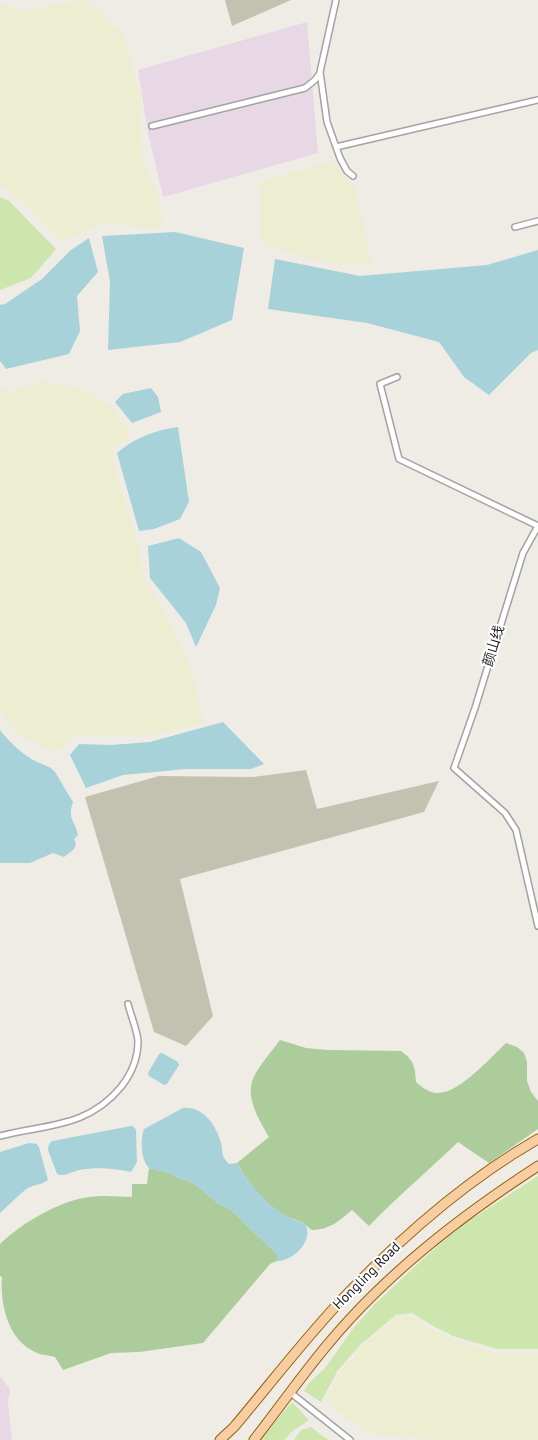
<!DOCTYPE html>
<html>
<head>
<meta charset="utf-8">
<style>
	body { margin:0 }
	canvas { display:block; background:#efebe5 }
</style>
</head>
<body>
<canvas width="538" height="1440"></canvas>
<script>
const c = document.querySelector('canvas').getContext('2d');
c.lineJoin = 'round';
function fill(path, color) { c.fillStyle = color; c.fill(path, 'evenodd'); }
function trace(path, color, width, dash) { c.strokeStyle = color; c.lineWidth = width; c.lineCap = dash ? 'butt' : 'round'; c.setLineDash(dash || []); c.stroke(path); }
function label(font, color, halo, rows, align = 'center') {
  c.font = font + ' "PT Sans","Noto Sans SC",sans-serif'; c.lineWidth = 4; c.setLineDash([]); c.textBaseline = 'middle'; c.strokeStyle = halo; c.fillStyle = color; for (const [text, x, y, turn = 0] of rows) {
    c.save(); c.translate(x, y); c.rotate((+turn || 0) * Math.PI / 180); c.textAlign = isNaN(turn) ? turn : align; if (halo) c.strokeText(text, 0, 0); c.fillText(text, 0, 0); c.restore();
  }
}
const industrial = new Path2D(`
	M307 22 318 153 163 197 148 133 138 70Z
	M0 1376 10 1389 8 1402 12 1440H0Z`);
const construction = new Path2D(`
	M225 0H291L232 26Z
	M306 770 317 809 439 781 424 812 180 879 213 1016 186 1046 154 1032 85 797 159 776 253 777Z`);
const farmland = new Path2D(`
	M80 0H86L124 36 141 97 142 157 159 199 163 228 102 224 60 241 28 208 0 185V3L23 11Z
	M332 161 355 187 372 264 359 265 313 260 262 244 260 182Z
	M42 381 87 391 111 407 132 435 112 450 116 472 137 540 145 580 169 619 190 665 204 724 151 735 78 736 54 752 19 735 0 709V388L11 392Z
	M409 1316 436 1332 465 1344 500 1354 538 1353V1440H441L367 1433 327 1403V1398L339 1374 362 1346 395 1318Z`);
const grass = new Path2D(`
	M0 197 9 201 56 249 31 278 0 290Z
	M538 1176V1349H497L453 1336 433 1326 412 1313 396 1315 361 1344 338 1370 321 1402 304 1391 308 1384 325 1368 355 1326 374 1305 424 1258 461 1226Z
	M292 1402 309 1420 290 1433 285 1440H259Z
	M311 1427 328 1440H294L301 1430Z`);
const forest = new Path2D(`
	M280 1040 306 1048 327 1050 401 1051C414 1060 415 1067 416 1082 422 1087 429 1093 437 1093 459 1094 490 1058 506 1043L517 1047 524 1053 527 1062V1081L531 1092 538 1101V1129L489 1163 458 1142C428 1171 397 1197 369 1226L352 1210C339 1221 329 1230 312 1230 308 1228 306 1224 303 1223 294 1219 286 1217 278 1211 260 1199 248 1181 237 1163L269 1137C260 1121 245 1098 253 1079 257 1068 272 1051 280 1040Z
	M149 1168 170 1173 176 1177 192 1182 218 1203 231 1210 278 1255 277 1261 270 1264 203 1343 139 1352 111 1353 63 1370 55 1357C48 1355 39 1355 33 1351 7 1338 0 1302 2 1277L0 1276V1244C22 1223 59 1201 89 1197 103 1195 118 1197 132 1197V1184H147Z`);
const water = new Path2D(`
	M175 232 244 248 232 320 180 342 108 350 110 282 102 236Z
	M89 238 98 272 77 296 80 331 69 354 6 369 0 361V305L5 304 42 279 71 250Z
	M538 250V350L531 353 489 395 464 377 439 342 367 323 268 309 275 259 360 276 487 265Z
	M151 388 158 397 161 412 132 423 115 402 123 394Z
	M178 427 189 502 180 519 154 529 139 531 117 453C134 438 156 430 178 427Z
	M179 538 201 552 220 588 216 605 196 647 186 623 150 578 148 546Z
	M223 722 264 764 251 769H186L123 775 86 788 70 755 79 744 111 745 150 742Z
	M0 730C10 743 23 755 37 762 44 765 50 766 55 772L73 802C67 819 75 820 78 835L74 839 76 844 74 849 64 857 53 853 30 863H0Z
	M162 1053 178 1062 179 1065 167 1084 164 1085 149 1076 148 1073 159 1054Z
	M183 1108C203 1106 216 1125 221 1143 224 1153 219 1153 229 1164L237 1163C255 1193 272 1212 305 1224 315 1239 293 1262 277 1261L278 1255 231 1210 218 1203 192 1182 176 1177 170 1173 149 1168C141 1160 140 1140 144 1129Z
	M131 1126 134 1127 136 1130 137 1162 131 1172C114 1168 96 1167 79 1170 72 1172 63 1177 57 1174L48 1150 49 1144 52 1141Z
	M29 1143 37 1144 39 1147 48 1180C42 1185 35 1184 28 1188 18 1195 9 1205 0 1213V1152Z`);
const street = new Path2D(`
	M336 0 320 72 327 122 340 158 347 171 353 176
	M152 126 305 88 315 80 320 73
	M336 147 538 100
	M515 227 538 221
	M397 377 380 384 399 459 538 526
	M538 526 523 553 475 708 454 768 505 813 516 830 538 926
	M0 1136C47 1124 87 1128 121 1087 132 1073 138 1059 138 1041 137 1030 131 1016 128 1004
	M291 1393 350 1440`);
const primary = new Path2D(`
	M220 1440 234 1427C272 1382 308 1334 350 1291 406 1233 468 1179 538 1139
	M254 1440C279 1408 302 1375 328 1344 387 1273 461 1216 538 1166`);
const streetNames = [
	["颜山线",494,646,-73],
	["Hongling Road",367,1276,-45]
];
fill(industrial, '#e8d8e6');
fill(construction, '#c3c2b1');
fill(farmland, '#ecedd1');
fill(grass, '#cde6ae');
fill(forest, '#adcc9c');
fill(water, '#a8d2da');
trace(street, '#a3a3a3', 8);
trace(primary, '#915b08', 11);
trace(street, '#fff', 5);
trace(primary, '#f7cda2', 9);
label('14px', '#1f1f1f', '#fff', streetNames);
</script>
</body>
</html>
